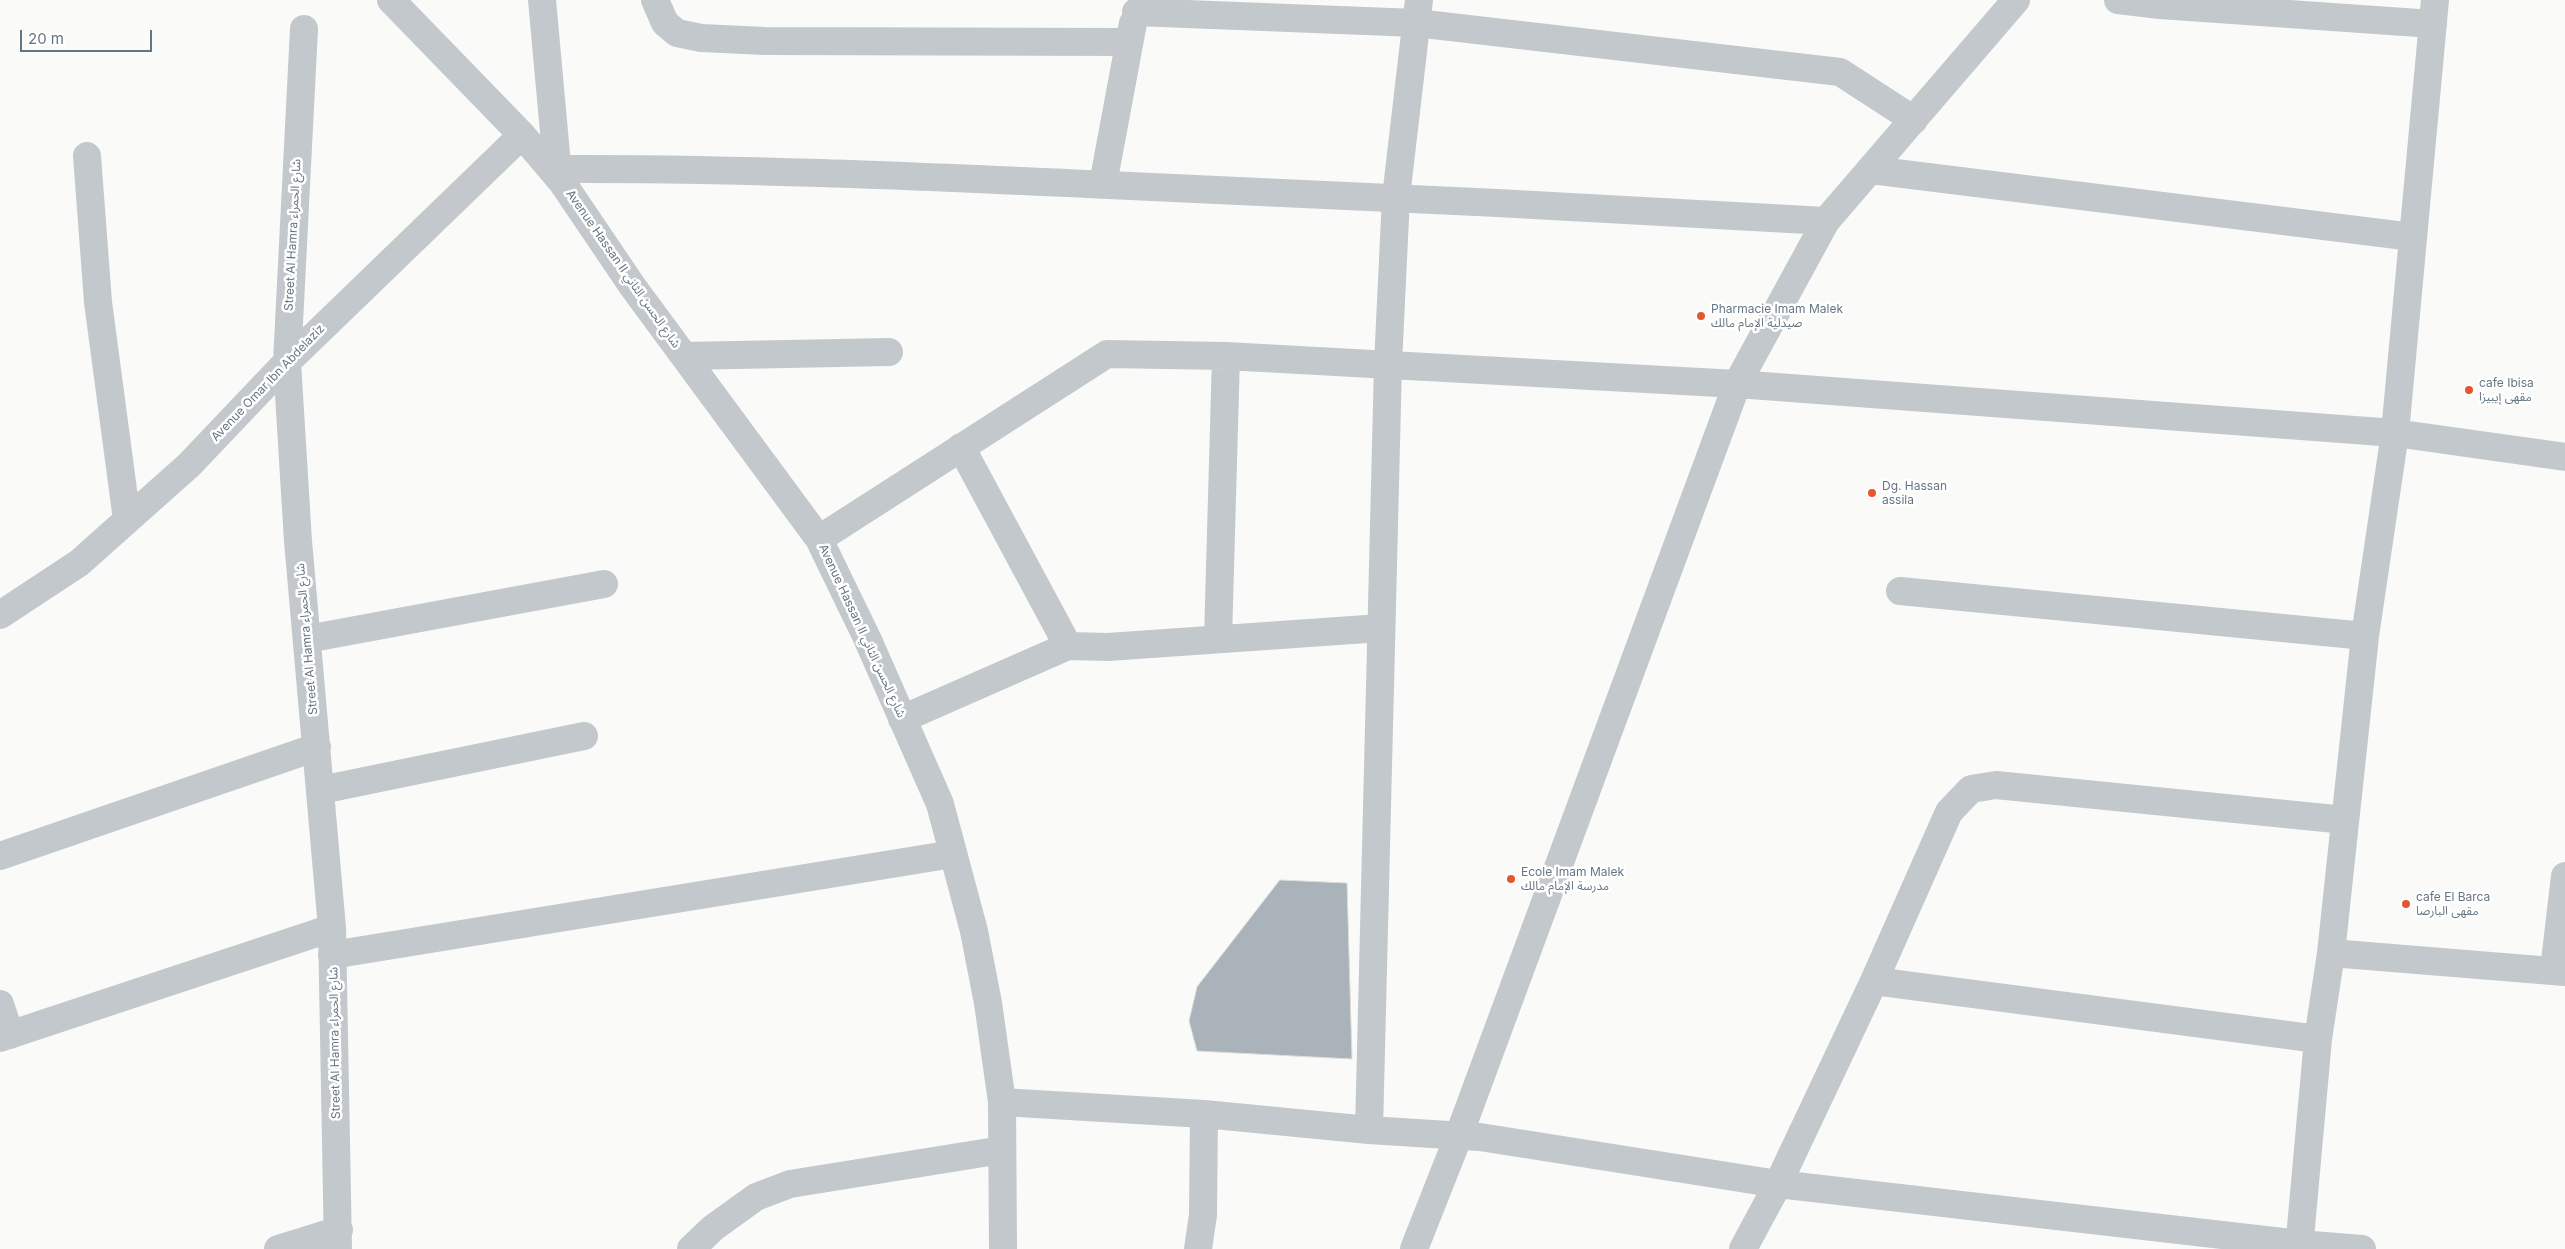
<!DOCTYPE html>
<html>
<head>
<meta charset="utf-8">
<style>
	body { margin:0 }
	#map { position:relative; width:2565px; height:1249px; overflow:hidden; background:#fafaf8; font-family:Inter,sans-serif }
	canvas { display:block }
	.scale { position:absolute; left:20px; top:30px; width:132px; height:22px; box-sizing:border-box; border:2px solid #657683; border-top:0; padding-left:6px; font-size:15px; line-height:18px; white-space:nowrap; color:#657683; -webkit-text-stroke:4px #fff; paint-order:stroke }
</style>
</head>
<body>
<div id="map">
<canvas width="2565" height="1249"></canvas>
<div class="scale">20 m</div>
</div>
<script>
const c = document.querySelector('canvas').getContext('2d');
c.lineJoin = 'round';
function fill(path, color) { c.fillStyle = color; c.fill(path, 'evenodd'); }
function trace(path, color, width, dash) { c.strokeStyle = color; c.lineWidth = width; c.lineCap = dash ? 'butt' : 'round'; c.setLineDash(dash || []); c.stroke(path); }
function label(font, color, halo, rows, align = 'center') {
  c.font = font + ' Inter,"Noto Sans Arabic",sans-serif'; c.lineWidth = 5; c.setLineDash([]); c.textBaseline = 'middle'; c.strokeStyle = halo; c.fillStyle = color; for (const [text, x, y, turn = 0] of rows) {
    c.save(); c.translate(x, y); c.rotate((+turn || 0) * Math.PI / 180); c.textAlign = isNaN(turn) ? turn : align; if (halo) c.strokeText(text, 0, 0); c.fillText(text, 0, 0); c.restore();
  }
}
const building = new Path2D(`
	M1280 880 1347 883 1352 1059 1197 1051 1189 1021 1197 987Z`);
const minor = new Path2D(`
	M391 0 522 135 562 182 633 287 819 539 867 638 940 804 974 931 988 1003 1002 1102 1003 1249
	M542 0 558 176
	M655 0 665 23 677 33 701 38 765 41 1129 42
	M2118 0 2160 5 2433 24
	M1136 12 1416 23 1840 72 1914 120
	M304 29 287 362 298 541 332 928 338 1249
	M87 156 98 302 127 520
	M557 169C734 168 910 176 1087 184 1333 194 1580 207 1826 221
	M1871 170 2413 237
	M1103 184 1133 23
	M684 356 889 352
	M961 447 1068 646
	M819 539 1107 354 1226 356 1737 384 2395 433 2565 457
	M1900 591 2365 636
	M0 615 79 563 189 465 287 362 522 135
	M307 639 604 584
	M1218 639 1226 356
	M902 719 1068 646 1108 647 1381 628
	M321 790 584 736
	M0 856 317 747
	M2331 953 2565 972
	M332 955 953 854
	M2554 970 2565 876
	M1874 981 2318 1039
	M0 1004 10 1035
	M0 1038 332 928
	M1002 1102 1204 1114 1369 1130 1480 1137 1778 1184 2300 1244 2362 1249
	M1369 1130 1388 364 1396 197 1419 0
	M278 1249 339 1230
	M691 1249 713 1228 756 1197 790 1184 1002 1150
	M1198 1249 1203 1215 1204 1114
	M1414 1249 1459 1135 1737 384 1826 221 2016 0
	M1743 1249 1778 1184 1874 981 1949 812 1971 789 1996 785 2345 820
	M2299 1249 2318 1039 2331 953 2365 636 2395 433 2435 0`);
const markers = [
	[1701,316,5,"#e4572e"],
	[2469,390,5,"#e4572e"],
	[1872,493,5,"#e4572e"],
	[1511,879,5,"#e4572e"],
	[2406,904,5,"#e4572e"]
];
const streetNames = [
	["Street Al Hamra شارع الحمراء",293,235,-87],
	["Avenue Hassan II شارع الحسن الثاني",623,269,55],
	["Avenue Omar Ibn Abdelaziz",268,383,-46],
	["Avenue Hassan II شارع الحسن الثاني",862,631,65],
	["Street Al Hamra شارع الحمراء",307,639,-95],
	["Street Al Hamra شارع الحمراء",335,1043,-91]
];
const poiNames = [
	["Pharmacie Imam Malek",1711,309],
	["صيدلية الإمام مالك",1711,323],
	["cafe Ibisa",2479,383],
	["مقهى إيبيزا",2479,397],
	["Dg. Hassan",1882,486],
	["assila",1882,500],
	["Ecole Imam Malek",1521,872],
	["مدرسة الإمام مالك",1521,886],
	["cafe El Barca",2416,897],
	["مقهى البارصا",2416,911]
];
fill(building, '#aab3b9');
trace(building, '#dcdcda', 1);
trace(minor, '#c3c8cc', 28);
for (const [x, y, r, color] of markers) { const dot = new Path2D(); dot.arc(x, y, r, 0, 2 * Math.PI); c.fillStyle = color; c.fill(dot); trace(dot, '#fff', 2); }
label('12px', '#657683', '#fff', streetNames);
label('12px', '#657683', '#fff', poiNames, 'left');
</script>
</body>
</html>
